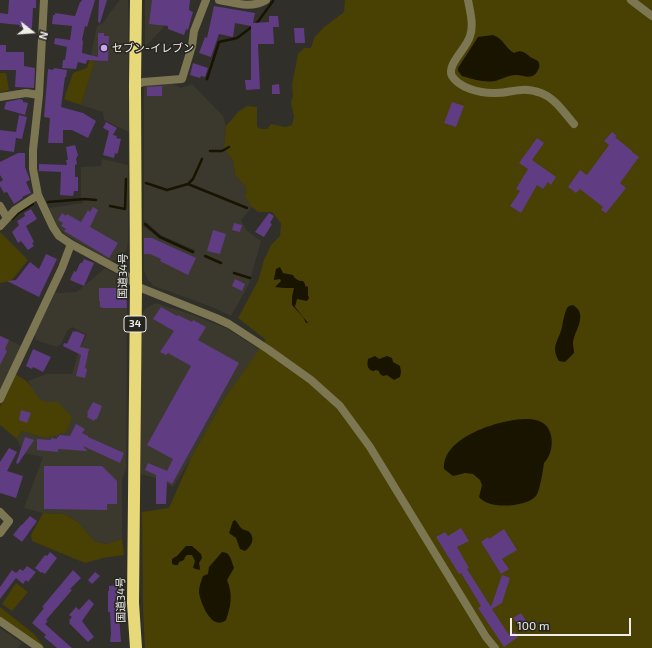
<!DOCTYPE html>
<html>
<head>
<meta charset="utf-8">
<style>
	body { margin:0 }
	#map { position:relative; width:652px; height:648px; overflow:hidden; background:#302f29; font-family:"Exo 2",sans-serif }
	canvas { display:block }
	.north { position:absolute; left:12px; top:12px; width:40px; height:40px; -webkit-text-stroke:3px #26251f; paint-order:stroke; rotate:107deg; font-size:11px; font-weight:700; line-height:16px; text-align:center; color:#efeeea }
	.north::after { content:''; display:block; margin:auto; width:14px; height:18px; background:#efeeea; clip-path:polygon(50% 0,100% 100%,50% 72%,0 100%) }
	.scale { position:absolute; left:510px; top:618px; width:121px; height:18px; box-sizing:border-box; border:2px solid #efeeea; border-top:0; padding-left:5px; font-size:12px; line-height:14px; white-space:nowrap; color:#efeeea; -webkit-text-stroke:3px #26251f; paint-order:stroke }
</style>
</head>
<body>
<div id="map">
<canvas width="652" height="648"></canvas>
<div class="north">N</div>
<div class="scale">100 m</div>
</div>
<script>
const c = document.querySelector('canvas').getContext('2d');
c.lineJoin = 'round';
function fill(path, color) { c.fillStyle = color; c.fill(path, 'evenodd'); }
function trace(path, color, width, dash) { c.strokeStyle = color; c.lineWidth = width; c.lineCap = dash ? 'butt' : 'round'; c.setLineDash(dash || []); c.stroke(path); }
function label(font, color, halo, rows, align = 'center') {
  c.font = font + ' "Exo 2","Noto Sans JP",sans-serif'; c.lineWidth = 3; c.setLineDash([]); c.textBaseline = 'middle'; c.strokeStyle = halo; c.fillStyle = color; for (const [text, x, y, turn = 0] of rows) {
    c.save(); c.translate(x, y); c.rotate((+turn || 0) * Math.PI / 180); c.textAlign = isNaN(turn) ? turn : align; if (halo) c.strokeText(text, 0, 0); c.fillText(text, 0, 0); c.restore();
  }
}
const built = new Path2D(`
	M120 0H128L129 132 104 120 103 112 81 105 94 64 91 55 97 26 103 23 111 11Z
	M145 0H167L163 28 145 47Z
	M169 82 181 88 192 84 223 116 226 126 224 148 233 161 235 175 246 187 245 197 252 207 241 220 246 230 261 241 249 284 231 316 212 307 154 286 148 280 144 271 143 226 160 239 194 254 195 250 161 235 144 220V84Z
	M102 159 128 165V243L126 252 117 260 110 261 66 235 56 225 49 208 83 203 81 197V167L101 166Z
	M105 268 121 277 127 289 126 469 122 479V539L107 544 95 542 78 522 64 514 43 513 24 508 43 457 24 453 17 440 22 431 45 438 46 403 36 397 28 381 46 374H72L79 350 87 335 72 327 67 331 61 344 57 347 36 340 35 334 55 293 77 292Z
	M156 303 193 315 228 329 260 350 224 399 191 458 173 487 158 479 141 474V315L146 308Z
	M0 335 21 346 0 394Z
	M0 628 22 643 17 648H0Z`);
const green = new Path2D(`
	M345 0H652V648H145L143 611 142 512 169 508 191 458 224 399 266 340 238 318 258 281 264 260 271 245 280 236 281 223 272 212H258L252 207 245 197 246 187 235 175 233 161 224 148 226 126 238 112 247 106 257 107V127L261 129H267L271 124 285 127 292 125 294 117 291 102 293 96 292 85 298 54 304 48H311L314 38 323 28 344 12Z
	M91 55 94 64 81 105 64 99 73 73 87 68Z
	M0 73H6L9 90 0 92Z
	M0 232 28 260 11 281 0 283Z
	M14 374C19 376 25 379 28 383 40 397 35 403 58 402L72 417 66 432 45 438 22 431 17 439 0 425V407Z
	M43 513 64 514 78 522 95 542 107 544 122 539 124 555 103 558 85 563 32 541 31 535Z
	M16 583 28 592 12 611 2 604Z
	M0 607 34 634 45 648H42L0 619Z`);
const water = new Path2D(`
	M493 35C505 40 504 47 514 53 520 50 523 51 528 55 531 59 539 59 539 64 540 66 539 68 538 70 533 81 524 75 516 75 509 75 502 79 495 81 484 83 473 79 462 76L458 71V68L478 37Z
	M280 267 283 273 293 275C295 279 298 281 303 281L305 284V286L308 287V295L309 298 307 301 297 299 295 307 308 323H306L303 317 292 305V297L294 288C289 288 280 288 275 287L281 281 280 279 274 280V279L276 269Z
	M573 305C589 315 574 330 573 343 573 346 574 349 574 353L565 362 559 361C550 346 559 341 562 327 563 321 564 315 567 308L569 306Z
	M375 356 379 359 387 356 392 358 393 362 400 366 401 372 400 377 394 380 387 375 383 376 380 374 379 371 376 370 373 371C367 369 367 365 368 359Z
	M524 419C530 419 537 419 543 423 555 431 554 453 544 463 543 470 540 491 536 496 527 507 488 510 479 497L482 485 480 480 473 474 465 473 453 476 444 469C442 437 499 420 524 419Z
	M235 520C238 523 239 526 241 528 243 530 246 530 248 531 256 537 252 546 245 551L240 549 236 538 229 533 233 521Z
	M186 546H192L201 554 202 558 199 563 200 569 199 570 193 568 195 561 192 555H187L185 557 184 560 179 562 178 565H175L172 564V559L177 556Z
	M222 552C231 552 231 561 234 568L227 580C233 594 231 606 226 620 212 632 200 602 199 592 199 587 201 581 203 576L208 574 209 567Z`);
const stream = new Path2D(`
	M207 79 219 42 237 38 257 23 273 1
	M210 151H222L229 147
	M146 183 167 190 188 184 193 179 202 159
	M188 184 247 208
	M48 202 85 199 96 200
	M110 206 125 209 126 179
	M12 219 18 213 33 204
	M145 224 160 237 193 252
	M205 256 221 263
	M234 273 250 278`);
const building = new Path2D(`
	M9 0H36V8H33L32 28 19 27 20 25 0 23V13L8 14Z
	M82 0H95L87 27 85 26 82 40 83 41 82 53 98 57V33H104V36H109L108 61 87 60 86 64 78 62 76 69 62 68 63 60H65L67 47 54 44 55 38 70 40 72 26 52 24 53 15H55V13L75 16 80 2H81Z
	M99 0H107L100 23 98 22Z
	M152 0H190L189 10 193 12 188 30 186 29 184 35 168 29V26L149 24Z
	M214 6 255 13 253 23 269 22V16H278L279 27H273L274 44H258L260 89 246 90 245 80H251V26L235 23 233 37 219 34 211 57 199 53 205 37 207 38Z
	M294 28H304L305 43H295Z
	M0 45H6V52H24V66L35 68 34 88 15 87 16 70H0Z
	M193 63 208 68 205 77 201 76 200 78 190 75Z
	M54 68 67 70 66 77H65L61 107 83 113 96 121 88 138 72 130H63V143H48L50 118 44 117 48 69 53 70Z
	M279 84 280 94H272V85Z
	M161 86H162V96H147V87Z
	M20 99 23 100V102L28 103 25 115 4 109 6 102Z
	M452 102 464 106 456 127 444 123Z
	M19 115 27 117 22 139 16 138 14 152 0 150V130L16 132Z
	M106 122 117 128 113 135 117 136 116 138 121 139 118 152 117 154 115 153 114 158 103 155 109 131 103 128Z
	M612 132 617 136 615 137 632 151V152L639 157 620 183 626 188 606 213 601 210 603 207 580 189 576 193 568 187 580 170 587 175 609 145 604 141Z
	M537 138 544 143 532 160 556 177 551 185 548 182 543 189 537 185 521 213 510 206 520 191 516 189 528 169 519 163Z
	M75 145 78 155 76 159 77 164 75 165V177H78V191H74L73 196 60 195 61 172 39 171V164L67 165 66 160H68L66 147Z
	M18 153H25V167L30 180 26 182 31 193 22 197 23 198 14 204 7 192 4 193 0 186V182L3 180 0 175V162Z
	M93 207 98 210 90 227 118 243 109 258 64 231 66 229 61 226 63 223 58 220 62 213 66 216 67 214 81 222 88 210 90 212Z
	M31 209 37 219 26 226 34 242 32 243 34 246 28 250 21 241 18 243 12 232 19 225 17 221 25 216 24 213Z
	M269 213 274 216 270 223 272 224 264 237 255 232Z
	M234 223 242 225 240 232 232 230Z
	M213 230 226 234 220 254 207 251Z
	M144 238H152L196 258 188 275 160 261 161 259 150 254H144Z
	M46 254 57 259 39 297 7 281 16 280 30 262 39 269Z
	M84 259 94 263 84 286 70 280 74 271 76 272 80 263H82Z
	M235 279 245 284 242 291 232 286Z
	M99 288H126L127 308H103L100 307V301H99Z
	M161 307 177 316 178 315 192 322 193 320 206 327 198 340 239 363 172 484 167 481 166 504H156V475L145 470 148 463 167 471 173 459 147 445 191 366 168 353 166 355 160 352 174 331 153 319Z
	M73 331 75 332 76 331 85 335 80 347 89 349 85 368 87 369 85 378 76 376 81 355 63 346 64 343 68 344H67Z
	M0 336 9 340 5 349 7 351 0 365Z
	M33 349 51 357 43 372 33 367 32 369 26 366Z
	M93 402 102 406 97 419H95L94 421 87 417 88 414 87 413Z
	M21 410 31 413 27 423 19 420Z
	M76 424 85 429 82 433 88 436V437L124 453 120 463 83 446 87 451 58 449V452L37 450V439L51 440V438L57 439V437H59V435L70 436Z
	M25 437 34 440 18 464 16 463Z
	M9 448 17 452 7 471 23 476 16 498 0 493V462Z
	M44 466H102L117 481V504H107V510L44 509Z
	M30 516 37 521 22 542 13 535 21 525H22Z
	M461 528 469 541 457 547 469 568 467 569 491 607 502 575 510 578 502 603 492 609 509 635 515 632 518 637 504 647 478 608 481 606 461 573 459 574 436 537 445 532 448 536Z
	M504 529 517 550 502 559 509 569 501 574 481 542 488 537 489 539Z
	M50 552 57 558 45 574 42 572 41 573 35 568 45 555 47 556Z
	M27 566 36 572 28 582 26 580 23 584 16 578 0 599V587L12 570 16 573 20 569 23 571Z
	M73 570 81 578 70 589 72 590 46 620 48 621 45 624 72 648H57L44 637 46 635 32 623 44 608 42 607Z
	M95 572 100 576 92 584 88 580Z
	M117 585 121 642H110L111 634 110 612H108V591H109V586Z
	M89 599 94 604 82 621 94 637 88 642 69 623 70 622 69 620 72 617 69 615 76 607 79 610Z
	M521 613 526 621 519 626 513 618Z`);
const minor = new Path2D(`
	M44 0 39 95 33 150V169L38 195 53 227 59 236 71 244 123 272 136 286 216 318 229 324 269 350 311 380 340 406 370 447 486 637 495 648
	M219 0C235 3 251 9 266 0
	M468 0C470 11 474 25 470 36 467 48 446 65 452 76 459 88 480 93 493 93 512 94 520 85 541 93 555 98 565 114 574 124
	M631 0 652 16
	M135 86 143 82 182 79 192 46 194 31 206 0
	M0 97 26 93 39 95
	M0 206 7 218
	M0 226 15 210 38 195
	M0 399 62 268 71 244
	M0 512 9 521 0 533
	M0 621 39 648`);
const highway = new Path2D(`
	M136 648 133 603 136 286 135 86 136 0`);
const markers = [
	[104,48,4,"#c8a5ef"]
];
const shields = [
	[135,324,22]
];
const shieldNames = [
	["34",135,324]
];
const poiNames = [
	["セブン-イレブン",112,48]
];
const streetNames = [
	["国道34号",123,276,-89],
	["国道34号",121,600,-91]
];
fill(built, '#3b392d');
fill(green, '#494003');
fill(water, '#181400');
trace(stream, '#181400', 2.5);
fill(building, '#603c82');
trace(minor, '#7c7652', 8);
trace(highway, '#e7d87a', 12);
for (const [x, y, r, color] of markers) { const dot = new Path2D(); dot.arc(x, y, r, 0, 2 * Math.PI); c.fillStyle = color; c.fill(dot); trace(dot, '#26251f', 1.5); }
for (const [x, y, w] of shields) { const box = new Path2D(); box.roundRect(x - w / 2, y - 8, w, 16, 3); c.fillStyle = '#26251f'; c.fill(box); trace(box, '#efeeea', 1); }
label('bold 10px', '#efeeea', null, shieldNames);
label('11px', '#efeeea', '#26251f', poiNames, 'left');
label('11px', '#efeeea', '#26251f', streetNames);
</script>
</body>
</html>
